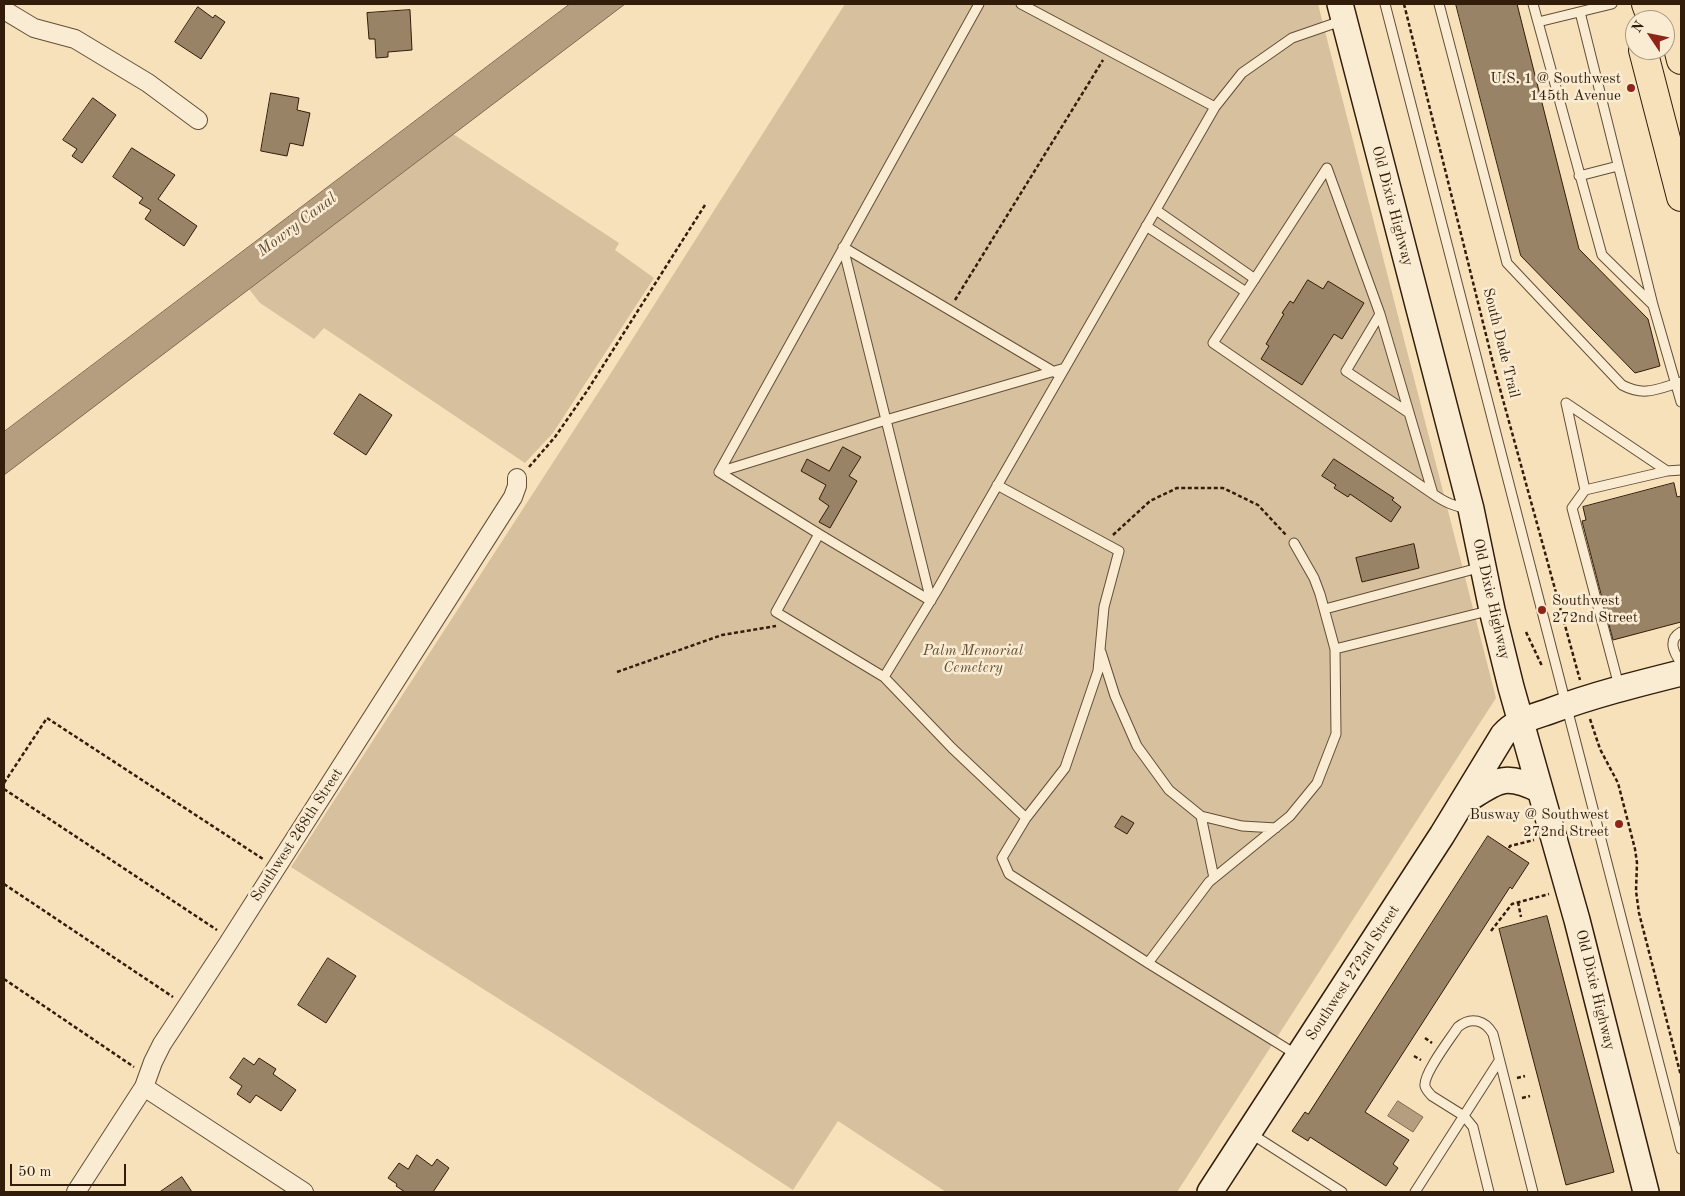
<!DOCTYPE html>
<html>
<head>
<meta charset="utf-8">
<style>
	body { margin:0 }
	#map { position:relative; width:1685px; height:1196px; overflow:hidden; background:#f7e1bb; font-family:"Old Standard TT",serif }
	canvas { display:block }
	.frame { position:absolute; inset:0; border:5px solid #321d0a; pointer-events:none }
	.north { position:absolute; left:1625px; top:10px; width:50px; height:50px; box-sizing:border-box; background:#faecd3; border:1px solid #aa9983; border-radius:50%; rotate:304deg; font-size:14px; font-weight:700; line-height:20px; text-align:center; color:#321d0a }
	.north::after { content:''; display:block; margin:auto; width:18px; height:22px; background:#8f2418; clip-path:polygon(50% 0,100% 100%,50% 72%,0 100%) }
	.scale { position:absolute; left:10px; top:1164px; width:116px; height:22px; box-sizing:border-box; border:2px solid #321d0a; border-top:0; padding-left:6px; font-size:15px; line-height:18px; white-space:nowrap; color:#321d0a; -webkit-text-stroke:4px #faecd3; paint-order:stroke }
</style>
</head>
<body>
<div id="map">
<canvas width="1685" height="1196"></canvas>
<div class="frame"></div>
<div class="north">N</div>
<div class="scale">50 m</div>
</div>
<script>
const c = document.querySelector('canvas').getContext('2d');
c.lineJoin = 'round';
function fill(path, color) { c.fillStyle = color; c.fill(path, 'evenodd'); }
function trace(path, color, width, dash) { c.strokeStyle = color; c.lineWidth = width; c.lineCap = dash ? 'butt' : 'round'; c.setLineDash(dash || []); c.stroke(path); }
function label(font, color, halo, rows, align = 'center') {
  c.font = font + ' "Old Standard TT",serif'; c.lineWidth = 5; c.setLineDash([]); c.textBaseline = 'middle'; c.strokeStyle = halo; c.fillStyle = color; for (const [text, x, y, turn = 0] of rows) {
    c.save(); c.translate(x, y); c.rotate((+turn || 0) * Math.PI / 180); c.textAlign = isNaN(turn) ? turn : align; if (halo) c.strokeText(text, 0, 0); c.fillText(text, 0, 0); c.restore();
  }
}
const green = new Path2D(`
	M845 4H1318L1496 698 1177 1192H946L838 1121 793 1190 570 1044 291 867 609 376Z
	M453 134 619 243 615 250 654 278 553 433 525 463 324 328 314 339 260 303 249 289Z`);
const water = new Path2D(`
	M570 4H625L4 475V432Z
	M1398 1101 1423 1117 1413 1132 1388 1116Z`);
const building = new Path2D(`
	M1456 4H1517L1579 249 1648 319 1660 366 1635 373 1521 256Z
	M198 7 213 18 215 15 225 22 201 59 175 42Z
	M410 10 412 50 388 52V57L376 58 375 39H369L367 13Z
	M271 93 299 98 297 110 310 113 303 146 290 143 287 156 261 151Z
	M93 98 116 115 82 163 72 156 77 149 63 140Z
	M132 148 175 175 158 199 197 226 184 246 145 219 151 210 139 203 143 198 113 177Z
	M1308 280 1323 289 1328 281 1364 303 1342 339 1334 334 1302 385 1261 359 1269 346 1266 344 1284 314 1282 313 1290 301 1293 303Z
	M360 394 392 415 366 455 334 434Z
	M843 447 861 457 849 476 857 481 830 528 819 522 829 506 819 499 826 485 801 471 807 459 829 471Z
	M1334 459 1394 498 1392 500 1401 507 1391 522 1350 494 1348 497 1334 488 1336 485 1322 476Z
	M1674 483 1677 497 1681 496V622L1613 640 1582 521 1586 520 1583 507Z
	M1414 544 1419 568 1362 582 1356 558Z
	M1122 816 1134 823 1127 834 1115 827Z
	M1488 836 1529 863 1512 889 1510 887 1365 1112 1409 1140 1393 1164 1398 1168 1386 1186 1310 1137 1308 1141 1292 1131 1305 1112 1308 1114Z
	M1547 916 1614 1172 1566 1185 1499 929Z
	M328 958 356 976 326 1023 298 1005Z
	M244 1058 254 1065 259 1058 276 1069 273 1074 296 1090 281 1111 256 1095 250 1103 237 1094 242 1086 230 1078Z
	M417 1155 432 1166 437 1159 449 1168 433 1192H405L396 1186 397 1184 388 1178 399 1163 408 1169Z
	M182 1177 192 1192H160Z`);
const path = new Path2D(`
	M1404 4 1494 367 1580 680
	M955 300 1103 60
	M529 467 555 437 587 391 705 205
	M1113 535 1150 501 1177 488H1223L1258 505 1286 535
	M1526 632 1542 666
	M617 672 722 635 776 626
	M1590 719 1600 749 1618 783 1635 849 1637 863 1636 891 1639 913 1681 1076
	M4 783 47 718 263 859
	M4 789 217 930
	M1509 848 1510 846 1534 840
	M4 884 173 997
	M1518 902 1521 917
	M1491 931 1512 904 1549 894
	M4 979 134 1067
	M1425 1038 1432 1043
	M1414 1056 1421 1060
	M1517 1078 1525 1076
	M1522 1098 1530 1096`);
const lane = new Path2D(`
	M979 4 719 472 819 534 776 612 884 677 952 748 1026 818 1002 858 1009 874 1148 963 1297 1055
	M1021 4 1215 107
	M1385 4 1681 1149
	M1439 4 1507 263 1622 385C1645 397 1657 389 1681 382
	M1533 4 1602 255 1653 305 1681 402
	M1580 12 1653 305
	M1538 22 1612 4
	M1579 176 1618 166
	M1156 210 1255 279
	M1146 226 1246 292
	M843 247 931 601
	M843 247 1056 373
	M1380 314 1346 371 1409 413
	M719 472 886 420 1065 368
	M997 485 1119 551 1104 607 1098 671 1065 768 1026 818
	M1585 490 1667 471
	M1433 494 1380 314 1327 168 1213 343 1433 494C1446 503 1454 506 1469 509
	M819 534 931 601
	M1294 543 1314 578 1320 594 1335 649 1492 610
	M1325 609 1482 567
	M1681 632C1667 640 1674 653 1681 663
	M1101 652 1115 696 1137 746 1169 790 1201 816 1242 826 1276 828
	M884 677 936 592 1215 107 1242 73 1292 38 1344 20
	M1619 686 1572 508 1585 490 1566 403 1667 471 1681 470
	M1201 816 1214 878
	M1148 963 1209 882 1290 816 1317 783 1336 734 1335 649
	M1250 1133 1342 1192
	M1415 1192 1499 1061
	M1489 1192 1473 1127 1464 1116 1432 1096C1429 1093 1426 1090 1425 1086 1423 1074 1450 1039 1458 1027 1471 1016 1485 1020 1493 1034L1533 1192`);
const street = new Path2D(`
	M4 10 34 28 75 39 148 83 198 120
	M144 1087 304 1192
	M76 1192 144 1087 153 1062 162 1044 227 945 513 497 517 486V478`);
const secondary = new Path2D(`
	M1340 4 1471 509 1492 610 1511 687 1577 920 1646 1192
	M1465 801C1497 781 1503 772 1540 790
	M1210 1192 1442 835 1503 735C1515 721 1533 717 1550 711 1593 695 1637 684 1681 673`);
const highway = new Path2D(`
	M1646 4 1652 20
	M1667 4 1681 60
	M1643 50 1681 197`);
const markers = [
	[1631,88,5,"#8f2418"],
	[1542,610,5,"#8f2418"],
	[1619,824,5,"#8f2418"]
];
const poiNames = [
	["U.S. 1 @ Southwest",1621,79],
	["145th Avenue",1621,96],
	["Southwest",1552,601,"left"],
	["272nd Street",1552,618,"left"],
	["Busway @ Southwest",1609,815],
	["272nd Street",1609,832]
];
const streetNames = [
	["Old Dixie Highway",1392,206,75],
	["South Dade Trail",1501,343,76],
	["Old Dixie Highway",1491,599,77],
	["Southwest 268th Street",297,835,-57],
	["Southwest 272nd Street",1353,973,-57],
	["Old Dixie Highway",1595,990,76]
];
const parkNames = [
	["Palm Memorial",973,651],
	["Cemetery",973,668]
];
const waterNames = [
	["Mowry Canal",297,225,-37]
];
fill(green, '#d6c09d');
fill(water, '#b49e7f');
trace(water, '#806a50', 1);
fill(building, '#988366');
trace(building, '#321d0a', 1);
trace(lane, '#634e36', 11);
trace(street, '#634e36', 20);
trace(secondary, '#321d0a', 28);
trace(highway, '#321d0a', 30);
trace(path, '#321d0a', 2.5, [4, 2.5]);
trace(lane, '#faecd3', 9);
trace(street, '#faecd3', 18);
trace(secondary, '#faecd3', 25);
trace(highway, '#f7e1bb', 28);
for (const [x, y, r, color] of markers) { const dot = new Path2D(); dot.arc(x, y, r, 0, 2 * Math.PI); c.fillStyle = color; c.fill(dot); trace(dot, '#faecd3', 2); }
label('15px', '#321d0a', '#faecd3', poiNames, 'right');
label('15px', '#321d0a', '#faecd3', streetNames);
label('italic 15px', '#634e36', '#faecd3', parkNames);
label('italic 16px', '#604a33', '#faecd3', waterNames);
</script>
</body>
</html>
